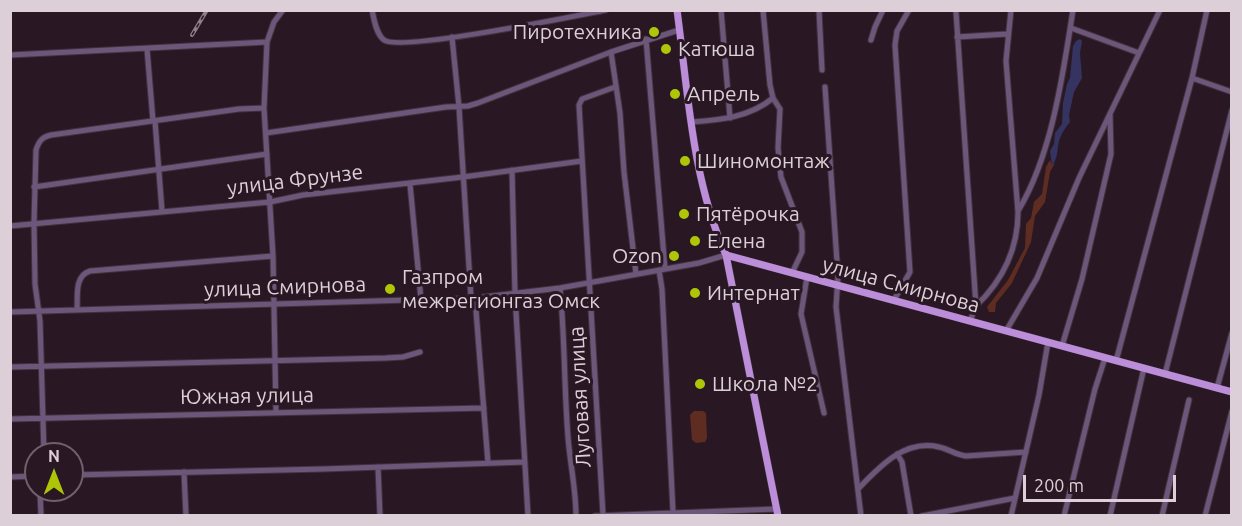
<!DOCTYPE html>
<html>
<head>
<meta charset="utf-8">
<style>
	body { margin:0 }
	#map { position:relative; width:1242px; height:526px; overflow:hidden; background:#291824; font-family:Ubuntu,sans-serif }
	canvas { display:block }
	.frame { position:absolute; inset:0; border:12px solid #dccfd7; pointer-events:none }
	.north { position:absolute; left:24px; top:442px; width:60px; height:60px; box-sizing:border-box; background:#291824; border:2px solid #71616c; border-radius:50%; rotate:0deg; font-size:16px; font-weight:700; line-height:24px; text-align:center; color:#dccfd7 }
	.north::after { content:''; display:block; margin:auto; width:21px; height:27px; background:#afc507; clip-path:polygon(50% 0,100% 100%,50% 72%,0 100%) }
	.scale { position:absolute; left:1023px; top:475px; width:153px; height:27px; box-sizing:border-box; border:3px solid #dccfd7; border-top:0; padding-left:8px; font-size:18px; line-height:21px; white-space:nowrap; color:#dccfd7; -webkit-text-stroke:4px #291824; paint-order:stroke }
</style>
</head>
<body>
<div id="map">
<canvas width="1242" height="526"></canvas>
<div class="frame"></div>
<div class="north">N</div>
<div class="scale">200 m</div>
</div>
<script>
const c = document.querySelector('canvas').getContext('2d');
c.lineJoin = 'round';
function fill(path, color) { c.fillStyle = color; c.fill(path, 'evenodd'); }
function trace(path, color, width, dash) { c.strokeStyle = color; c.lineWidth = width; c.lineCap = dash ? 'butt' : 'round'; c.setLineDash(dash || []); c.stroke(path); }
function label(font, color, halo, rows, align = 'center') {
  c.font = font + ' Ubuntu,sans-serif'; c.lineWidth = 6; c.setLineDash([]); c.textBaseline = 'middle'; c.strokeStyle = halo; c.fillStyle = color; for (const [text, x, y, turn = 0] of rows) {
    c.save(); c.translate(x, y); c.rotate((+turn || 0) * Math.PI / 180); c.textAlign = isNaN(turn) ? turn : align; if (halo) c.strokeText(text, 0, 0); c.fillText(text, 0, 0); c.restore();
  }
}
const green = new Path2D(`
	M1050 160 1052 165 1055 163 1050 172 1045 202 1035 216 1031 242 1012 283 996 303 995 312H989L987 307 1008 280 1025 248 1026 224 1031 218 1034 202 1042 194 1046 167Z
	M694 411H703L706 413 707 438 705 442 696 443 692 440 690 415Z`);
const water = new Path2D(`
	M1080 39 1082 41 1080 53 1082 78 1074 92 1069 115 1070 122C1066 127 1061 134 1059 141 1057 150 1058 158 1052 166L1050 151 1054 144 1055 133 1062 124 1063 103 1067 84 1070 78 1073 46 1076 41Z`);
const minor = new Path2D(`
	M372 10C374 19 376 34 384 40 400 52 575 16 606 10
	M721 10 730 118
	M763 10 770 85 773 98 780 109 778 148 781 177 802 232V252L792 273
	M819 10 822 70
	M956 12 976 306 970 321
	M1071 28 1139 53
	M452 37 459 107 471 298
	M957 37 1007 34
	M646 39 665 269
	M871 40 875 27 883 10
	M147 49 153 121
	M611 52 620 113 624 172 636 274
	M10 55 267 42
	M1192 78 1232 92
	M825 87 838 276 836 307 861 516
	M155 121 162 211
	M692 122C721 120 750 117 773 98
	M266 133 446 107 468 106 478 103 611 52 679 30
	M512 170 515 295 528 516
	M410 184 421 300
	M34 187 267 154
	M1018 211C1052 155 1063 74 1073 10
	M10 226 270 202 303 195 463 177 582 161
	M659 270 662 289 673 512
	M807 277 801 314 824 413
	M560 288C565 338 564 388 568 437 570 464 576 489 576 516
	M475 298 488 463
	M894 300 910 272 895 45 897 31 909 10
	M976 306C1003 280 1018 249 1018 212L1006 61 1011 10
	M77 310C78 296 74 276 90 271L273 256
	M10 312 475 298 560 288 699 263 726 255
	M1006 331 1037 278 1079 178 1160 10
	M1062 346 1082 279 1111 154 1110 114
	M1116 361 1192 78 1207 10
	M10 367 386 358 403 357 420 352
	M1165 374 1232 110
	M1217 388 1232 333
	M276 413 273 256 264 108 267 42 274 22 283 10
	M10 419 484 408
	M44 454 40 321 35 284 34 223 36 150C39 141 42 137 51 135L239 109 264 108
	M897 454 902 462 911 516
	M378 467 380 516
	M184 472 186 516
	M72 475 324 469 525 462
	M10 477 36 476
	M858 489C880 466 905 439 939 447 949 449 956 455 966 456L1026 452
	M40 490 41 516
	M603 515 579 105 582 99 615 87
	M595 516 777 509
	M922 516 1015 498
	M1011 516 1039 395 1048 342
	M1064 516 1095 389 1105 358
	M1110 516 1144 368
	M1162 516 1189 400
	M1205 516 1232 411`);
const major = new Path2D(`
	M677 10C688 92 692 180 726 255L778 516
	M726 255 1232 392`);
const rail = new Path2D(`
	M192 35 207 10`);
const markers = [
	[654,32,6,"#afc507"],
	[666,49,6,"#afc507"],
	[675,94,6,"#afc507"],
	[685,161,6,"#afc507"],
	[684,214,6,"#afc507"],
	[695,241,6,"#afc507"],
	[674,256,6,"#afc507"],
	[390,289,6,"#afc507"],
	[695,293,6,"#afc507"],
	[700,384,6,"#afc507"]
];
const poiNames = [
	["Пиротехника",642,32,"right"],
	["Катюша",678,49],
	["Апрель",687,94],
	["Шиномонтаж",697,161],
	["Пятёрочка",696,214],
	["Елена",707,241],
	["Ozon",662,256,"right"],
	["Газпром",402,277],
	["межрегионгаз Омск",402,301],
	["Интернат",707,293],
	["Школа №2",712,384]
];
const streetNames = [
	["улица Фрунзе",295,180,-7],
	["улица Смирнова",901,285,15],
	["улица Смирнова",285,287,-2],
	["Южная улица",247,396,-1],
	["Луговая улица",580,397,-93]
];
fill(green, '#5e2c20');
fill(water, '#353360');
trace(minor, '#42323d', 7);
trace(major, '#42323d', 8);
trace(minor, '#6c577b', 5);
trace(major, '#bc8eda', 7);
trace(rail, '#8d7e88', 4);
trace(rail, '#291824', 1.5, [4.5]);
for (const [x, y, r, color] of markers) { const dot = new Path2D(); dot.arc(x, y, r, 0, 2 * Math.PI); c.fillStyle = color; c.fill(dot); trace(dot, '#291824', 2); }
label('21px', '#dccfd7', '#291824', poiNames, 'left');
label('21px', '#dccfd7', '#291824', streetNames);
</script>
</body>
</html>
